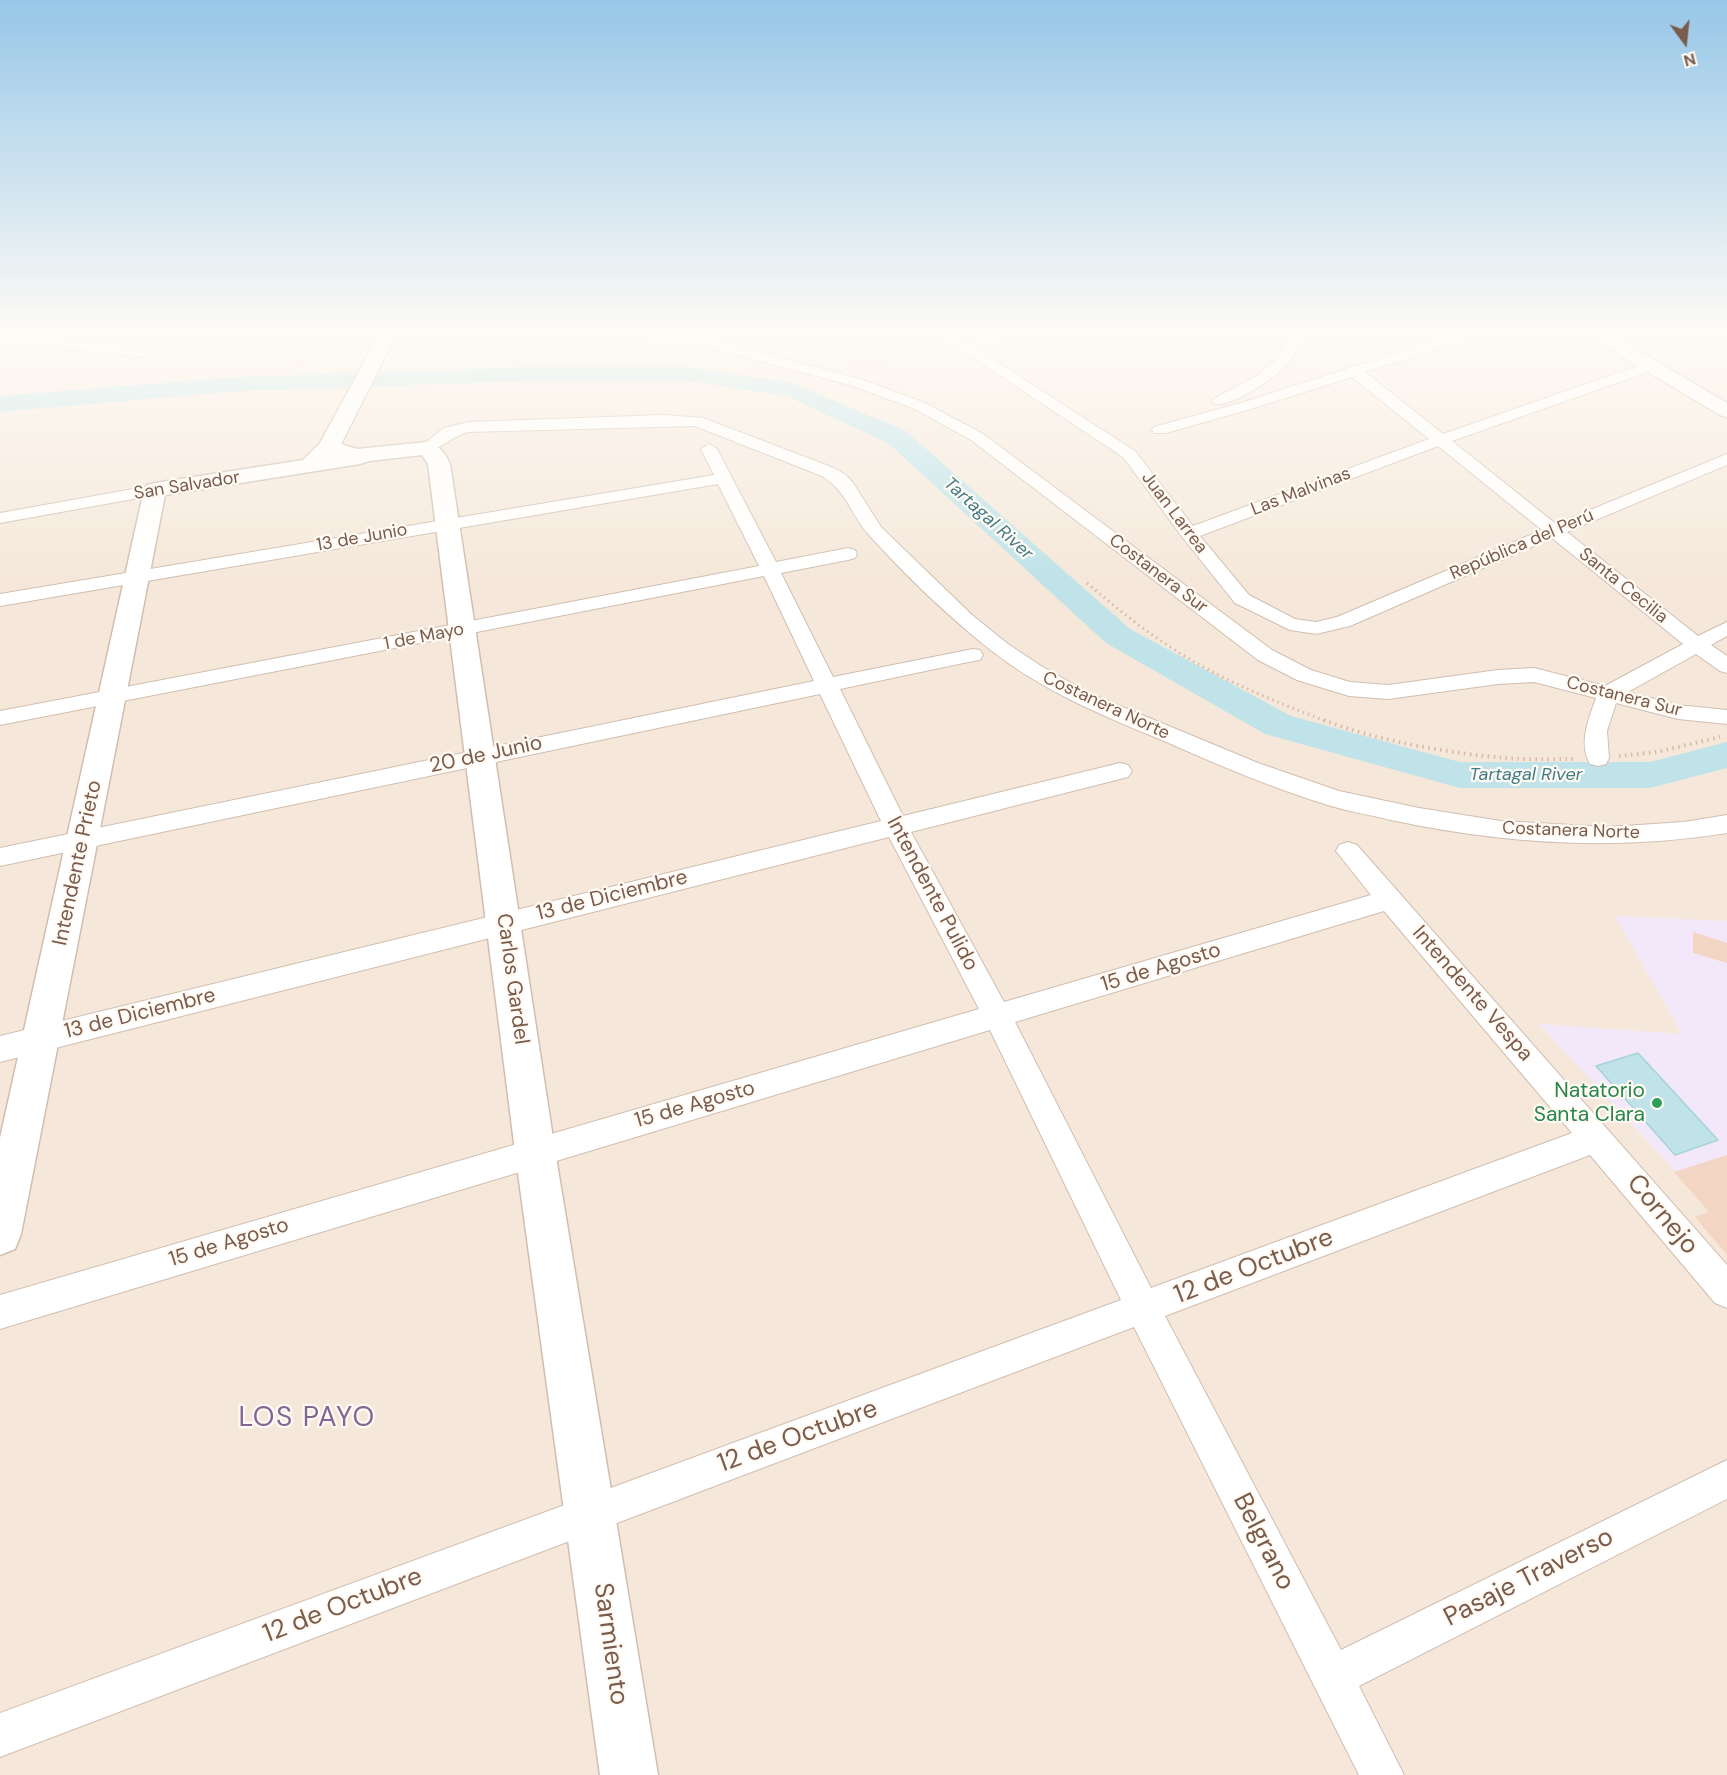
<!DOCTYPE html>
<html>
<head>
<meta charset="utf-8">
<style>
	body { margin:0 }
	#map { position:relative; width:1727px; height:1775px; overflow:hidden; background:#fdf6ec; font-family:"DM Sans",sans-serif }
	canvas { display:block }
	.north { position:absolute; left:1655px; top:12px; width:60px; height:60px; -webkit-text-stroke:4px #fffaf3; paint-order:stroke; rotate:165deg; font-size:16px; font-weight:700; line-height:24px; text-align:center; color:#7a5c4d }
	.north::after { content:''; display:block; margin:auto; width:21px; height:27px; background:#7a5c4d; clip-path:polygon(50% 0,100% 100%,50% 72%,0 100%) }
</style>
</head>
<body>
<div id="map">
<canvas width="1727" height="1775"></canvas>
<div class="north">N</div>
</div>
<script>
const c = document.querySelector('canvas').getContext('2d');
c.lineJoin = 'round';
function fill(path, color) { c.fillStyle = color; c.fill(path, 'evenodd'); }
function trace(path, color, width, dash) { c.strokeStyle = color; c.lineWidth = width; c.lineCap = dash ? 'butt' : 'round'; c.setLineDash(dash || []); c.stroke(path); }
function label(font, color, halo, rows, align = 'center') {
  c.font = font + ' "DM Sans",sans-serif'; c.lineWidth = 4.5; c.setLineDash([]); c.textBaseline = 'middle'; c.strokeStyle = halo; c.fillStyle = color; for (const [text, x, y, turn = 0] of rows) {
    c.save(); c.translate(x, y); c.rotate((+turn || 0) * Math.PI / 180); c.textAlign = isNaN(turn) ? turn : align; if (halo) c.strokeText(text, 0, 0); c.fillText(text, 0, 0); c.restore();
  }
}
const residential = new Path2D(`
	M0 332H1727V1775H0Z`);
const education = new Path2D(`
	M1615 916 1727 921V1227L1539 1024 1682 1034Z`);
const water = new Path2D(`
	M1638 1053 1718 1140 1675 1155 1596 1066Z`);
const river = new Path2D(`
	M527 367H689L792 383 906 431 1130 629 1291 716 1460 762H1650L1727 742V768L1650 788H1460L1265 734 1106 643 888 443 786 396 689 381H527L239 391 0 412V396L239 377Z`);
const building = new Path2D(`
	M1693 932 1727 943V963L1693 953Z
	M1727 1155V1255L1695 1217 1709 1212 1674 1172Z`);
const pathFar2 = new Path2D(`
	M463 332 477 338 545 345
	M851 362 906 359 945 353
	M293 374 302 361 324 352 334 332`);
const pathFar1 = new Path2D(`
	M1087 583C1116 608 1146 632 1178 652 1225 682 1277 702 1328 722`);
const path = new Path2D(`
	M1324 720C1373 740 1453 754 1506 758 1529 760 1553 759 1576 759
	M1619 756 1657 752 1720 737`);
const minor = new Path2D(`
	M606 332H646L717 341 863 380 925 403 983 434 1272 650 1311 670 1350 682 1388 685 1498 670 1534 668 1605 686 1683 644 1552 538 1350 626 1316 634 1290 630 1235 603 1183 538 1123 457 934 332H950L967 343 1000 332H1021L1019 335 977 349 1135 451 1193 526 1429 439 1352 377 1254 408 1166 433H1154L1152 430 1154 427 1244 402 1461 332H1482L1480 335 1365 372 1443 434 1646 363H1656L1658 366 1656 369 1452 441 1556 524 1727 454V465L1567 532 1698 636 1727 622V636L1711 645 1727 656V673L1720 671 1696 654 1628 692 1678 705 1727 710V724L1678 719 1616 703 1607 731 1609 758 1606 764 1598 766 1590 764C1578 743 1589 718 1596 698L1534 682 1498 684 1388 699 1349 696 1297 680 1258 660 971 440 915 409 853 386 716 349 613 336ZM1438 446 1542 530 1337 617 1316 622 1295 619 1249 595 1200 536Z
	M1294 332H1308C1301 343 1295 354 1287 364 1277 377 1230 408 1215 404L1212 401 1215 398 1257 376 1276 360Z
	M0 334 143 349 150 353 143 357 0 342Z
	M663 415 703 418 834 468 846 475 853 483 881 527 972 615 1008 644 1041 666 1089 693 1258 763 1339 791 1419 808 1501 821 1608 827 1684 822 1727 815V833C1615 851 1502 844 1391 820 1371 815 1351 812 1331 806 1274 789 1219 765 1164 741 1104 716 1044 692 992 651 950 618 905 575 869 535 851 515 846 490 822 476L695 426 468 432C451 436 435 455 421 451L419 448 444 428 468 422Z
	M709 444 717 449 776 562 848 548 855 550 857 554 855 558 848 560 781 573 833 677 973 649 980 650 983 655 980 660 973 661 840 689 903 816 1120 763 1128 765 1132 771 1128 777 1120 779 911 832 1004 1002 1371 895 1336 851 1339 845 1348 842 1357 845 1727 1265V1308L1715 1303 1590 1155 1165 1316 1341 1650 1727 1460V1499L1359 1686 1404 1775H1359L1134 1327 0 1757V1713L1121 1300 990 1030 0 1329V1295L979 1009 889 837 0 1062V1036L881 821 820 694 0 866V848L814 681 764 576 0 725V711L759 566 718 484 0 606V594L714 475 701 449ZM1384 911 1572 1133 1151 1288 1015 1022Z
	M155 485 161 486 164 490 161 494 0 523V513Z`);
const tertiary = new Path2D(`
	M388 332H409L391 345 341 444 357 449 427 442C439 445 445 453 450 464L555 1151 658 1775H600L515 1151 428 464 422 455 369 461 360 464 165 495 21 1234 15 1249 0 1255V1138L144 490 147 485 155 483 303 460 320 443 375 342Z`);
const secondary = new Path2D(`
	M1585 332H1607L1727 403V417L1720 415 1588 336Z`);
const markers = [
	[1657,1103,6,"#2e9e5b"]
];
const farStreetnames = [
	["San Salvador",187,486,-9],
	["Las Malvinas",1301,492,-21],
	["Juan Larrea",1174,513,53],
	["13 de Junio",362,538,-10],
	["República del Perú",1522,545,-23],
	["Costanera Sur",1158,574,37],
	["Santa Cecilia",1623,586,39],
	["1 de Mayo",424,637,-11],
	["Costanera Sur",1624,697,14],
	["Costanera Norte",1106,706,25],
	["Costanera Norte",1571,831,2]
];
const farWaternames = [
	["Tartagal River",988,519,42],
	["Tartagal River",1526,775]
];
const streetNames = [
	["20 de Junio",486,755,-12],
	["Intendente Prieto",78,863,-78],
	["Intendente Pulido",932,894,62],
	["13 de Diciembre",612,896,-14],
	["15 de Agosto",1161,968,-17],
	["Carlos Gardel",512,979,82],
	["Intendente Vespa",1472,994,49],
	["13 de Diciembre",140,1014,-14],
	["15 de Agosto",695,1105,-16],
	["15 de Agosto",229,1243,-17]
];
const leisureNames = [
	["Natatorio",1645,1091],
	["Santa Clara",1645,1115]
];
const nearStreetnames = [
	["Cornejo",1662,1215,50],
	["12 de Octubre",1254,1267,-21],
	["12 de Octubre",798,1437,-20],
	["Belgrano",1263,1542,63],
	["Pasaje Traverso",1529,1578,-27],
	["12 de Octubre",343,1606,-21],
	["Sarmiento",610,1644,82]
];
const nearQuarternames = [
	["LOS PAYO",307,1419]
];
fill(residential, '#f5e8da');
fill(education, '#f3e8fa');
fill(water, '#bfe3e8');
trace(water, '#a5d3da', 1.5);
fill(river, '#bfe3e8');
fill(building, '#f3d5c3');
trace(minor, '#d1beb0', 2);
trace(tertiary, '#d1beb0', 3);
trace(secondary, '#d6c0b0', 3);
trace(pathFar2, '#d9b8a5', 2, [1, 3]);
trace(pathFar1, '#d9b8a5', 3, [1.5, 4]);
trace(path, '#d9b8a5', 4, [1.5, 4.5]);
fill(minor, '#fff');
fill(tertiary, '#fff');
fill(secondary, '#fff');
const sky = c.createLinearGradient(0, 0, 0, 580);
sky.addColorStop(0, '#97c7e8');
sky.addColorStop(0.57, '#fefbf6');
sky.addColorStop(1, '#fefbf600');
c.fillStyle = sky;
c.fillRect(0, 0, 1727, 580);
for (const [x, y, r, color] of markers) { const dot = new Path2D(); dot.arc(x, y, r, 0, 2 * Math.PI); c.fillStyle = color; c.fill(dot); trace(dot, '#fffaf3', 2); }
label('18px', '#7a5c4d', '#fffaf3', farStreetnames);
label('italic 18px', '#437c86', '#fffaf3', farWaternames);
label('21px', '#7a5c4d', '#fffaf3', streetNames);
label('21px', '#27864d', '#fffaf3', leisureNames, 'right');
label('26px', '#7a5c4d', '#fffaf3', nearStreetnames);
c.letterSpacing = '1.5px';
label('28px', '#846695', '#fffaf3', nearQuarternames);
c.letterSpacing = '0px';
</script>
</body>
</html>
